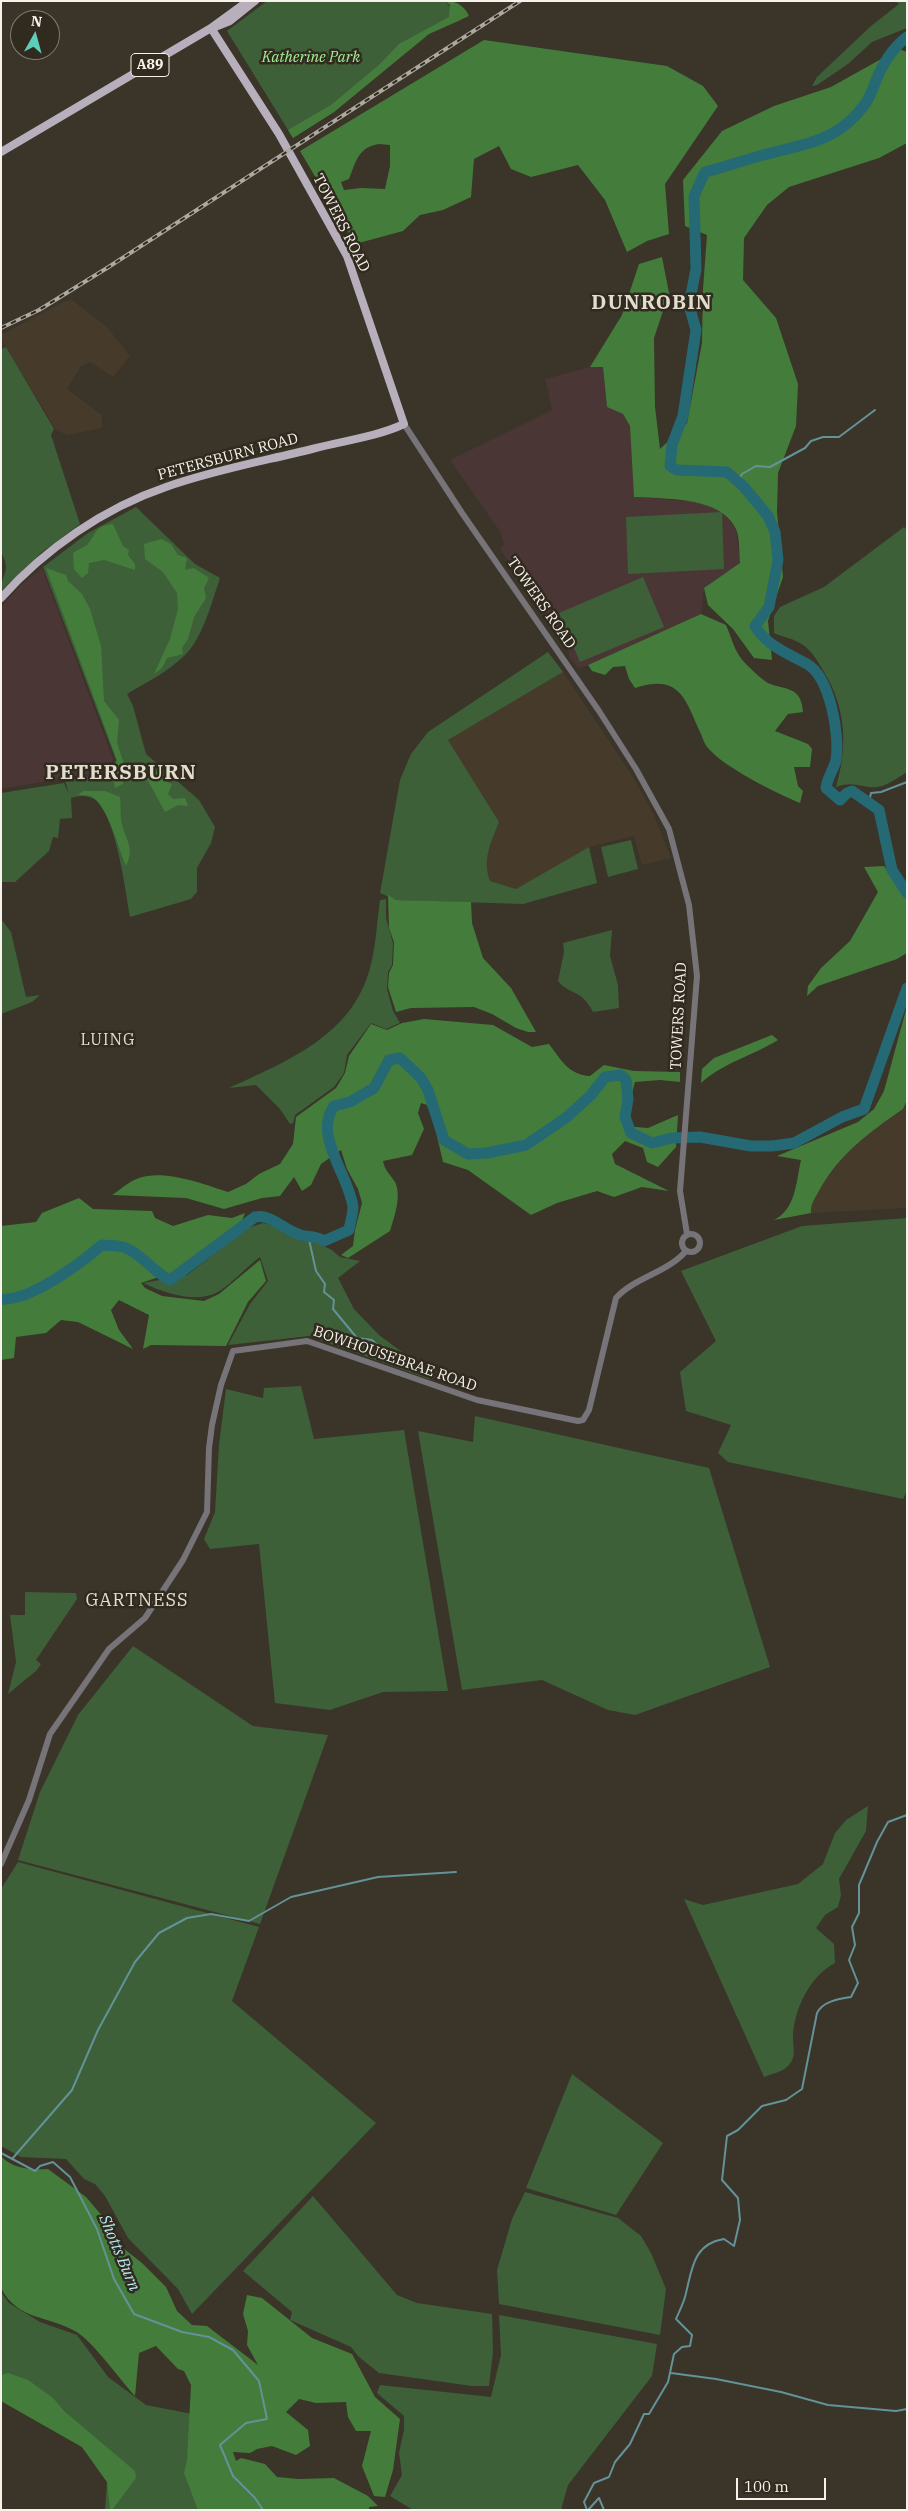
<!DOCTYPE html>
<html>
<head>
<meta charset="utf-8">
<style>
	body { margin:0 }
	#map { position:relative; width:908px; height:2511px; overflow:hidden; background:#3a3429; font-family:"IBM Plex Serif",serif }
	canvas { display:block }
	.frame { position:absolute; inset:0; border:2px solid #f7f3ec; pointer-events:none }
	.north { position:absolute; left:10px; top:10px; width:50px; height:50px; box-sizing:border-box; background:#302a1f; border:1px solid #807a71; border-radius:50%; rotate:7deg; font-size:14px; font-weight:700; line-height:20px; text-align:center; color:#f7f3ec }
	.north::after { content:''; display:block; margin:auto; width:18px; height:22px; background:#5dceb8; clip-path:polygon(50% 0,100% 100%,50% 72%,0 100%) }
	.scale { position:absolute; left:736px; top:2478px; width:90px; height:22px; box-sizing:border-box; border:2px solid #f7f3ec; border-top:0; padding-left:6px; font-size:15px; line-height:18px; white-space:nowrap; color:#f7f3ec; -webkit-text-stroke:4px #302a1f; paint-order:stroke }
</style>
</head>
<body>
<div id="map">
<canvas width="908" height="2511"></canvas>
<div class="frame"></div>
<div class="north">N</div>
<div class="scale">100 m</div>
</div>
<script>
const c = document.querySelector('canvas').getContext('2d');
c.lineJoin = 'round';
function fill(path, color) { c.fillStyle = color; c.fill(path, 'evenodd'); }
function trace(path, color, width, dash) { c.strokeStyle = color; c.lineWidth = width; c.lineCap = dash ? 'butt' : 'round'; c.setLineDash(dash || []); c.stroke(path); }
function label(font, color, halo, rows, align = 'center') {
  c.font = font + ' "IBM Plex Serif",serif'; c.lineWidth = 5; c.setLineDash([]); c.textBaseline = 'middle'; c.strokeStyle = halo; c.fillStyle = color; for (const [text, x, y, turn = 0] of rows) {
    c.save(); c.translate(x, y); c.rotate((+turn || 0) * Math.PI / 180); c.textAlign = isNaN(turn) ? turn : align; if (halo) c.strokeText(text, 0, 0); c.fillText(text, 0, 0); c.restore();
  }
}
const industrial = new Path2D(`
	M72 300 107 327 130 356 113 377 90 362 81 366 67 389 102 415V428L67 435 56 430 1 339V335L65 301Z
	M563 672 631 774 653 813 671 858 642 865 634 836 589 847 516 889 490 881 485 867 489 847 499 822 448 740Z
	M907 1100V1208L811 1213V1206L829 1172 853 1145 903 1109Z`);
const education = new Path2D(`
	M590 367H603L607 407 623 414 630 426 634 497 699 502 722 512 736 529 740 563 704 588 701 614 581 668 577 667 569 656V652L500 549 504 544 501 533 450 460 552 410 545 379Z
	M42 568 113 759 109 771 1 789V607L20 586Z`);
const green = new Path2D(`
	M267 1H445L461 20 428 34 334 112 293 138 227 31Z
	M895 1H907V28L872 42 848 64 817 85 812 86 817 77 871 26 899 4Z
	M6 347 54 429 51 435 80 524 41 553 1 591C1 573 12 572 1 552V349Z
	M136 507 195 564 220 578C212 601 203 638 185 655 168 672 147 682 127 694L133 706 146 754 199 800 215 827 211 843 197 868V892L191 899 130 917C125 889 117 822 97 801 90 795 79 795 71 798L72 818 60 819 58 838 53 837 49 851 15 882H1V793L64 783 69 794 65 780 111 772 116 760 43 567 88 533Z
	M722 512 724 569 628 574 626 517Z
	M904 527 907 530V772C899 777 891 783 882 786 865 791 856 779 836 787 848 746 846 708 824 672 819 663 811 650 803 645 795 639 783 637 774 633V616L780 607 824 587Z
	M643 577 664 627 580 662 559 613Z
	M548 652 563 672 448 740 499 822C491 843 482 859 490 881L516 889 589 847 597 883 523 904 396 900 380 893 400 780 411 754 428 732Z
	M631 840 638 869 608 877 601 847Z
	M386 899V918L393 943 392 965 388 972 387 989 393 1011 400 1023 386 1029 371 1023 347 1055 344 1073 334 1087 295 1115 293 1123 290 1124 280 1109 256 1085 229 1088C287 1061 352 1036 370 968 376 946 377 922 380 900Z
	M1 919 11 932 26 997 40 995 32 1002 1 1014Z
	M612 930 610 956 618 985 619 1008 593 1012C581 988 570 996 558 981L564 952 563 943Z
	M907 1218V1491L903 1499 728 1462 718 1453 731 1425 686 1411 680 1372 716 1341 681 1271 802 1226Z
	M263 1223 276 1226 285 1234 315 1242 332 1250 340 1257 360 1261 338 1278 354 1309 379 1335 437 1378 429 1379 309 1336 228 1345 250 1304 268 1281 260 1257C246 1267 233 1283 218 1292 195 1304 165 1293 143 1283L187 1275 248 1228Z
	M301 1386 314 1439 404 1430 448 1691 383 1692 330 1710 275 1703 259 1544 210 1549 204 1539 215 1512 219 1445 226 1389 263 1398 264 1388Z
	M475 1416 709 1468 770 1667 635 1715 608 1710 542 1680 462 1690 418 1431 473 1442Z
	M25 1592 76 1593 77 1599 36 1660 41 1664 36 1671 8 1694 16 1662 10 1615H25Z
	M133 1646 253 1726 328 1735 260 1924 18 1860 40 1792 78 1715Z
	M868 1806 866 1831 839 1879 841 1895 838 1907 825 1915 816 1928 834 1944 835 1963C810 1976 794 2009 793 2037 793 2048 797 2057 788 2066 783 2072 771 2074 764 2077L684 1899 703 1905 798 1884 823 1864 835 1833 846 1820Z
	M18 1862 259 1927 232 2001 376 2123 192 2314 178 2289 128 2238 105 2196 95 2184 84 2179 66 2159 21 2157 1 2146V1889Z
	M572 2074 663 2143 616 2215 526 2188Z
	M525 2192 618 2218 641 2236 651 2253 666 2289 660 2335 499 2304 497 2270 512 2219Z
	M313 2196 397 2295 417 2303 492 2314 493 2352 489 2386H472L379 2373 359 2357 351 2347 290 2320 292 2312 243 2271Z
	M1 2292 9 2303 40 2322 77 2335 108 2377 146 2405 208 2417 216 2449 257 2510H105L107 2482 82 2447 1 2401Z
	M499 2315 657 2344 652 2376 568 2485 561 2510H413L390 2496 402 2475 399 2453 404 2430V2416L377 2393 380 2385 491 2397 501 2355Z`);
const forest = new Path2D(`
	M445 1C456 1 464 5 469 16L429 34 334 112 293 138 288 130 331 105 380 64 399 44 449 17 450 5Z
	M484 40 667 66 703 86 718 106 665 184 669 234 647 241 627 252 605 200 578 165 531 177 511 169 499 146 474 159 471 197 443 210 420 215 403 231 355 244 300 151ZM379 144 390 145V166L385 189 361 188 344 190 341 182 349 179C356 162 358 147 379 144Z
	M899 49 907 52V143L879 158 789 187 767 205 744 238 743 280 776 318 798 384 796 426 778 473 777 512 783 577 768 621 772 660 754 658 733 629 708 605 704 588 740 563C739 554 740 538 736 529 721 496 664 499 634 497L630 426 623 414 607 407 603 367H590L622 315 639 264 662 257 669 293 654 338 655 407 660 449 687 423 702 343 703 289 707 235 685 226 683 180 722 131 774 106 831 87Z
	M113 524 123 546 129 550 128 555 135 564V570L104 560 89 563 88 573 82 578 74 569 73 553C77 550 83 548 87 545 98 533 92 527 113 524Z
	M161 539 171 544 178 555 187 558 185 570 194 568 209 578 204 588 206 598 194 617 188 639 182 648 183 654 167 658 162 668 154 674 170 639 178 609 177 593 163 572 145 559 144 544Z
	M46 568 66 575 68 581 82 594 90 609 101 646 104 701 119 720 117 743 124 764 123 784 115 788 113 776 117 760Z
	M701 614 726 625C732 638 734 652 745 663 751 669 761 679 768 683 786 691 801 685 803 712L788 714 775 731 808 744 812 749 810 767H794L798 786 803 791 800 803C776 793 725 768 708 748 705 745 703 739 701 734 685 700 681 673 635 688L629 679 625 666 613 667 605 675 592 671 588 665Z
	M145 766 159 773 167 782 172 784 168 794 173 799 185 798 188 806 178 805 165 812 146 777Z
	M83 791H105L120 797C121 806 120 816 122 824 126 841 135 848 126 866 119 850 107 802 90 796 87 795 81 795 78 795Z
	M884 866 907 898V953L897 959 818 986 807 996 808 986 821 968 850 941 878 892 864 867Z
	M388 895 396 900 471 902 472 923 483 958 511 988 536 1032H528L516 1028 492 1014 474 1007 411 1008 396 1012 388 987 389 973 393 965 394 942 389 928Z
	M907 1006V1100L903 1109C870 1132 840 1153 820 1189 816 1197 810 1204 811 1213L774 1220C796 1209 796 1182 801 1160L777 1156 858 1122 874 1109 884 1091Z
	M424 1019 493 1025 532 1047 549 1044C561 1060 569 1075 590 1076L604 1065 634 1071 680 1072V1082L660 1080 635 1082 623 1126 648 1128 678 1115 676 1147 658 1167 647 1162 643 1148 625 1141 612 1154 615 1164 669 1191 642 1187 614 1197 597 1191 557 1203 531 1215 468 1170 443 1162 433 1119 427 1105 421 1103 418 1113 424 1129 412 1155 383 1161C385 1171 390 1174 395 1182 402 1197 394 1217 390 1231L348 1258 341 1255 353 1246 355 1230 362 1203 358 1189 347 1169 341 1150 321 1164 311 1185 302 1191 294 1177 280 1196 262 1198 224 1209 186 1198 112 1195C120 1190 129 1181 139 1178 165 1169 203 1184 228 1192L246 1184 259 1174 280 1164 293 1144 296 1117 336 1088 345 1073 349 1056 371 1024 387 1030 402 1023Z
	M772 1035 778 1040C752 1056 723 1063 701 1083L702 1069 714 1058Z
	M79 1198 93 1209 152 1211 155 1218 173 1226 208 1215 232 1218 245 1213 235 1238 183 1274 156 1278 141 1283 145 1288 162 1296 204 1301 219 1294 260 1260 266 1281 248 1302 226 1346 151 1345 143 1349 149 1315 119 1300 111 1310 119 1330 133 1349 78 1322 61 1320 46 1333 16 1337 14 1358 1 1360V1226L36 1222 42 1213Z
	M1 2156C12 2169 33 2170 48 2169L86 2197 109 2224 119 2245 142 2263 166 2287 177 2311 192 2325 207 2326 258 2365 247 2345 248 2331 243 2314 247 2295 262 2298 312 2338 352 2354 375 2397 400 2419 393 2470 385 2497 374 2496 362 2466 371 2431H356L348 2417 346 2402 316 2403 299 2399 286 2412 308 2430 310 2446 296 2455 272 2446 257 2449 250 2453 233 2452 236 2461 241 2458 265 2464 277 2477 298 2479 334 2478 368 2496 378 2506 369 2507V2510H198L184 2473 187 2460 191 2385 184 2371 178 2369 156 2346 139 2353 135 2396C120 2380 93 2341 75 2331 49 2316 17 2320 1 2288Z
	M8 2373 28 2380 53 2398 64 2411 135 2471 136 2478 112 2510H110L107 2482 82 2447 1 2401V2375Z`);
const stream = new Path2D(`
	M738 481 742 474 756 466 770 467 805 448 811 441 823 437H839L875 410
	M869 802 871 793 881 792 907 782
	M308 1235 316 1271 325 1284 324 1292 334 1300 333 1309 357 1338 372 1340 383 1351 407 1366 425 1371
	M1 2153 35 2171 40 2166 53 2162 70 2177 97 2229 114 2279 134 2314 182 2332 209 2337 233 2350 259 2381 267 2419 246 2423 220 2445 233 2476 255 2498 263 2510
	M12 2159 72 2090 98 2030 135 1962 159 1933 187 1918 211 1914 249 1921 291 1897 378 1877 456 1872
	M671 2373 716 2379 781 2392 828 2405 896 2411 907 2409
	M587 2510 584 2502 594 2483 609 2477 615 2462 630 2444 644 2414H649L668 2382 674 2354 682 2347 690 2346 692 2335 676 2319C679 2312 683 2304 685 2297 692 2271 692 2244 724 2239L734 2246 740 2220 738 2198 722 2180 727 2136 738 2130 762 2106 786 2100 802 2089 817 2013C823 2001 839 1999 851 1997L858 1983 849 1960 855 1945 852 1927 859 1913V1885L877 1842 888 1822 907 1815
	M588 2510 599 2498 604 2510`);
const river = new Path2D(`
	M907 37C891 49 882 65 875 83 872 90 870 98 865 104 836 145 799 144 756 157 738 162 722 168 705 172L694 196 696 269 689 305 696 330 683 416 672 445 670 466 677 470 727 472 744 487 768 516 775 532 778 560 769 607 755 626C767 646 787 653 807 664 830 677 840 735 836 760 834 769 827 778 826 788L840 800 847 793 852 791 879 810 892 870 907 893
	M1 1299C29 1302 81 1263 102 1245 109 1246 119 1245 126 1248 143 1255 153 1272 170 1280L255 1217C272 1214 282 1229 298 1234 307 1238 315 1235 324 1241L349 1230C350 1223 353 1215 353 1207 349 1175 313 1136 334 1106L350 1102 374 1088 389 1060 400 1058 421 1078 428 1090 444 1140 468 1154 487 1153 526 1145 567 1117 591 1095 605 1077 621 1075 626 1080 628 1099 625 1117 631 1133 652 1143 672 1138 700 1137 751 1146H772L794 1143 842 1117 864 1109 907 988`);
const minor = new Path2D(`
	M404 424 462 513 599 711 636 769 669 829 689 905 697 976 680 1191 687 1234
	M682 1243a9 9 0 1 1 18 0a9 9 0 1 1-18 0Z
	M1 1864 29 1800 50 1734 109 1649 145 1618 183 1560 207 1512 209 1448 212 1425 221 1385 233 1351 307 1341 477 1400 578 1421 583 1420 589 1410 616 1298C635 1277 667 1273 686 1251`);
const major = new Path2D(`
	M215 27 230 21 255 1
	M1 152 211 28 248 1
	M1 598C45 549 104 508 166 487 214 470 264 461 312 449 342 441 376 437 404 424L347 256 279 134 211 28`);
const rail = new Path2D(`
	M1 328 39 310 107 268 520 1`);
const shields = [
	[150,65,38]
];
const shieldNames = [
	["A89",150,65]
];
const parkNames = [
	["Katherine Park",311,58]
];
const streetNames = [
	["TOWERS ROAD",341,223,63],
	["PETERSBURN ROAD",228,457,-15],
	["TOWERS ROAD",541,603,55],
	["TOWERS ROAD",679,1016,-87],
	["BOWHOUSEBRAE ROAD",395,1359,19]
];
const neighbourhoodNames = [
	["LUING",108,1040]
];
const waterNames = [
	["Shotts Burn",119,2253,67]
];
const quarterNames = [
	["GARTNESS",137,1601]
];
const districtNames = [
	["DUNROBIN",652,303],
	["PETERSBURN",121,773]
];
fill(industrial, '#463b2b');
fill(education, '#4b3636');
fill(green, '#3d6038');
fill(forest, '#447d3b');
trace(stream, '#639298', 2);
trace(river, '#246974', 11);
trace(minor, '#767379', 6);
trace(major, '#b7b0bc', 8);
trace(rail, '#ada9a0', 4);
trace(rail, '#302a1f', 2, [5.5]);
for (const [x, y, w] of shields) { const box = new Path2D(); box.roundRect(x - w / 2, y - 11.5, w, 23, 4); c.fillStyle = '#302a1f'; c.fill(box); trace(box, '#f7f3ec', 1); }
label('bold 14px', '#f7f3ec', null, shieldNames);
label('italic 15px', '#a0f094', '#302a1f', parkNames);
label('15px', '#f7f3ec', '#302a1f', streetNames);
c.letterSpacing = '1px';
label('16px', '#e3ddce', '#302a1f', neighbourhoodNames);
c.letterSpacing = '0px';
label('italic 16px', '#b6eef8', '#302a1f', waterNames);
c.letterSpacing = '1px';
label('18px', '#e3ddce', '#302a1f', quarterNames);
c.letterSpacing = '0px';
c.letterSpacing = '1px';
label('bold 20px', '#e3ddce', '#302a1f', districtNames);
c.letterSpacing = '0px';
</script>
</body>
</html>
